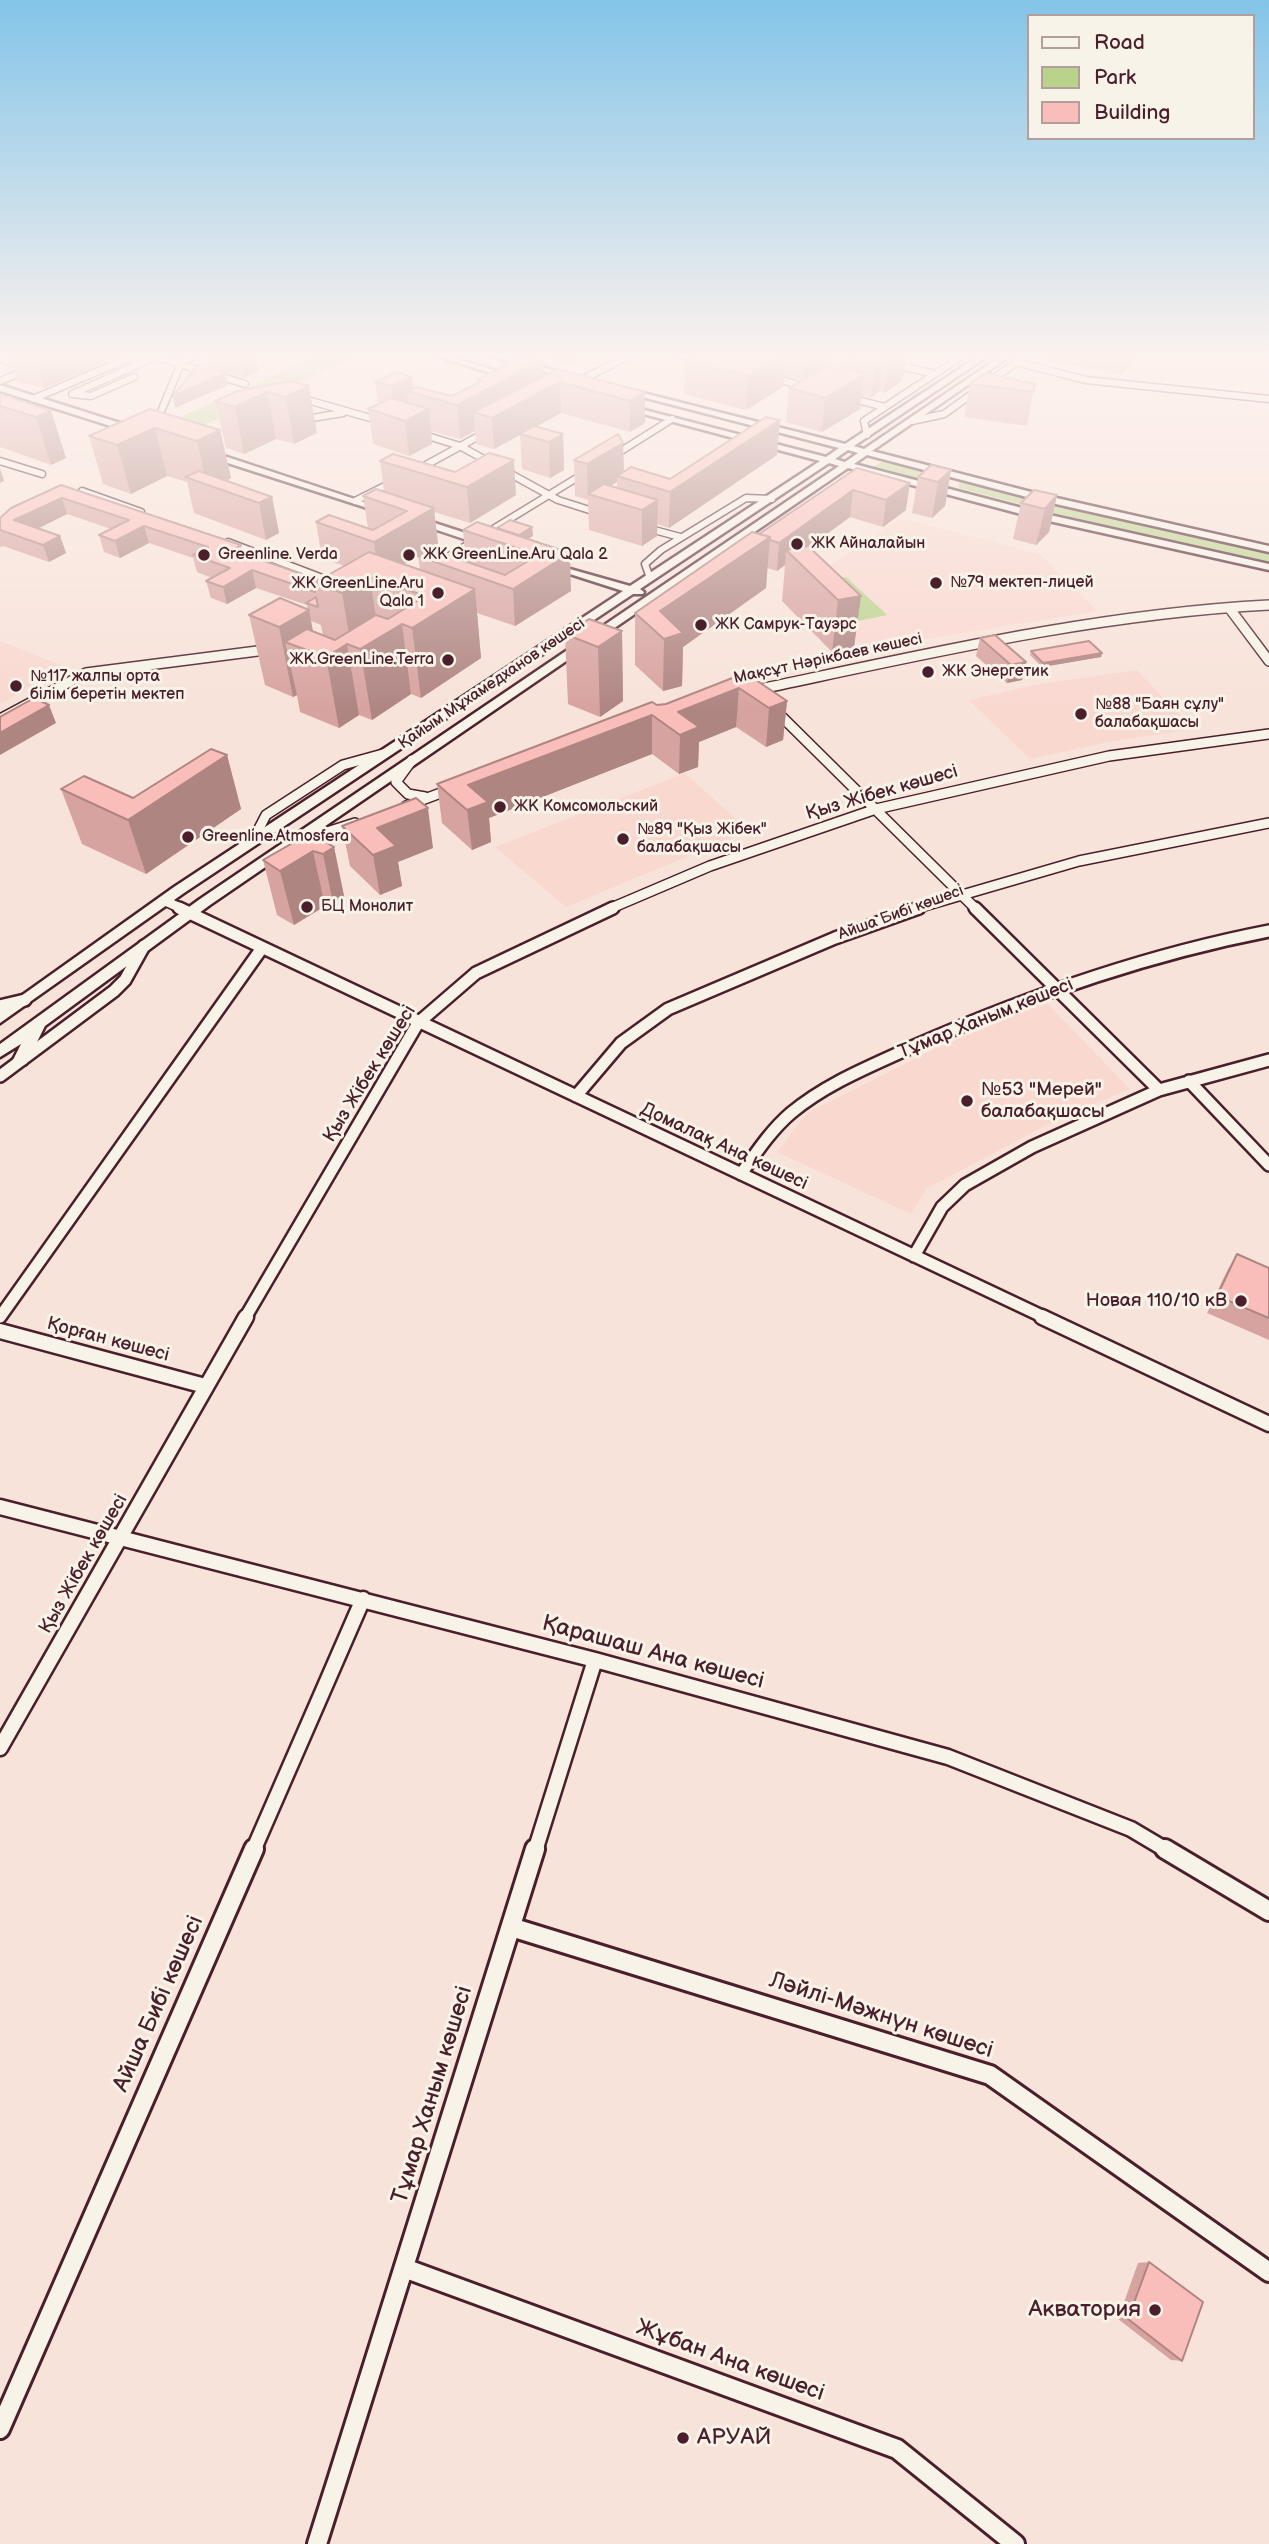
<!DOCTYPE html>
<html>
<head>
<meta charset="utf-8">
<style>
	body { margin:0 }
	#map { position:relative; width:1269px; height:2544px; overflow:hidden; background:#f8e3da; font-family:"Balsamiq Sans",sans-serif }
	canvas { display:block }
	.legend { position:absolute; left:1027px; top:14px; width:228px; height:126px; box-sizing:border-box; background:#f7f3e8; border:2px solid #b29e9c; margin:0; padding:9px 12px; list-style:none; font-size:21px; color:#4a1f2b }
	.legend li { display:flex; align-items:center; gap:14px; height:35px }
	.legend b { width:35px; border:2px solid #b29e9c }
</style>
</head>
<body>
<div id="map">
<canvas width="1269" height="2544"></canvas>
<ul class="legend">
<li><b style="height:9px;background:#f7f3e8"></b>Road</li>
<li><b style="height:19px;background:#bad38a"></b>Park</li>
<li><b style="height:19px;background:#fabeba"></b>Building</li>
</ul>
</div>
<script>
const c = document.querySelector('canvas').getContext('2d');
c.lineJoin = 'round';
function fill(path, color) { c.fillStyle = color; c.fill(path, 'evenodd'); }
function trace(path, color, width, dash) { c.strokeStyle = color; c.lineWidth = width; c.lineCap = dash ? 'butt' : 'round'; c.setLineDash(dash || []); c.stroke(path); }
function label(font, color, halo, rows, align = 'center') {
  c.font = font + ' "Balsamiq Sans",sans-serif'; c.lineWidth = 6; c.setLineDash([]); c.textBaseline = 'middle'; c.strokeStyle = halo; c.fillStyle = color; for (const [text, x, y, turn = 0] of rows) {
    c.save(); c.translate(x, y); c.rotate((+turn || 0) * Math.PI / 180); c.textAlign = isNaN(turn) ? turn : align; if (halo) c.strokeText(text, 0, 0); c.fillText(text, 0, 0); c.restore();
  }
}
const built = new Path2D(`
	M900 518 1040 554 1097 611 865 649 799 586Z
	M0 641 65 667 0 704Z
	M1137 670 1193 729 1108 742 1030 759 969 700 1034 685Z
	M685 773 749 831 566 907 495 847Z
	M1046 1002 1130 1089 1047 1125 926 1189 911 1214 777 1152 807 1113 930 1051Z`);
const green = new Path2D(`
	M322 354H363L187 433 162 425Z
	M884 460 957 476 947 478 945 487 872 468Z
	M969 481 1197 537 1269 552V563L1196 550 959 488V483Z
	M846 577 887 615 844 624 804 586Z`);
const streetFar4 = new Path2D(`
	M675 354 705 361
	M150 355 245 384
	M0 359 27 367
	M1016 362 1086 380 1269 399
	M891 364 935 374
	M134 377 91 396 72 394 155 357
	M770 377 810 388
	M583 379 633 354
	M0 381 28 370
	M297 397 384 422
	M845 397 885 407
	M33 399 129 358
	M299 420 343 413
	M912 421 944 414 1028 354
	M155 426 182 361 201 354
	M418 433 460 446 558 500 602 514
	M867 435 864 421 965 354
	M610 458 672 419
	M0 461 42 474
	M415 471 488 431
	M82 491 141 512
	M355 501 399 479
	M643 527 680 537
	M228 542 338 584
	M436 564 588 471
	M650 578 645 564 661 550 746 498 772 499`);
const streetFar3 = new Path2D(`
	M1230 609 1269 661
	M751 691C922 655 1094 614 1269 605
	M774 709 976 909
	M0 719 86 673 273 649
	M412 760 396 782 408 794 425 797
	M406 806 454 788
	M299 841 355 823
	M252 842 266 815 343 765 383 754
	M165 901 183 909
	M609 909 710 866 876 809 1109 756 1269 734
	M914 909 1079 861 1269 823`);
const streetFar2 = new Path2D(`
	M179 908 1046 1318
	M975 908 1159 1090
	M0 1006 25 1000
	M0 1076 114 991 125 980 144 946
	M1189 1081 1269 1165
	M576 1096 621 1043 668 1009 835 938 919 908
	M741 1174C756 1153 771 1130 791 1113 827 1083 871 1066 912 1047 1028 996 1145 955 1269 931
	M914 1256 942 1207 965 1185 1032 1147 1159 1090 1269 1060
	M0 1317 262 948
	M245 1318 418 1023 476 973 613 908`);
const streetFar1 = new Path2D(`
	M1042 1317 1269 1424
	M0 1331 205 1386
	M0 1507 595 1660 948 1757 1131 1829 1168 1851
	M0 1748 246 1317
	M253 1851 363 1599
	M535 1851 595 1660`);
const street = new Path2D(`
	M1165 1849 1269 1911
	M511 1927 990 2075 1269 2272
	M404 2268 897 2449 1015 2544
	M0 2429 254 1849
	M317 2544 535 1849`);
const secondary = new Path2D(`
	M430 354H441L520 378 513 380Z
	M482 354H494L578 377 574 380Z
	M982 354H991L854 446 864 449 1004 354H1013L872 451 1039 494 1269 546V552L1038 500 867 455 854 464 1041 513 1269 564V570L1040 519 848 468 210 905 45 1026 26 1064 21 1065 13 1060 21 1044 0 1057V1044L200 899 839 466 829 463 640 589 644 592 643 594H633L184 893 0 1023V1011L174 887 623 591 545 566V562L630 586 820 461 621 408V404L826 457 839 448 619 391V387L845 444ZM848 450 858 453 845 462 835 459Z
	M0 385 142 430 143 432 136 434 0 391Z
	M203 451H209L391 511 383 513 203 455Z
	M416 517 490 541 491 543 482 545 413 522V518Z`);
const wall = new Path2D(`
	M0 354H127L44 388 17 382 9 356Z
	M205 354H255L258 372 244 378 208 367Z
	M528 354H588L570 364Z
	M697 354H805V356L836 359 803 380 784 376 783 387 746 410 684 394 685 361Z
	M907 354 904 374 902 376V381L884 393 879 391 871 398 861 395 860 409 822 432 786 422 789 388 841 368 843 357Z
	M1048 354H1141L1121 374 1047 361Z
	M542 361 543 377 645 392V423L630 432 561 413 536 427 563 434 564 470 550 478 522 469 520 435 494 449 476 444 475 431 460 439 431 431 432 444 409 456 373 444 368 409 378 404 375 382 412 377 413 388 452 396 477 384V380Z
	M291 381 317 433 294 444 276 439 244 454 226 448 215 401Z
	M970 384H1035L1027 426 964 417Z
	M0 394 51 411 66 458 51 465 0 447Z
	M150 409 220 430 231 478 226 481 272 497 279 533 266 540 194 513 187 482 167 476 131 494 103 484 89 436Z
	M780 420 777 455 669 528 657 524V536L642 546 589 530 588 500 575 496 574 460 623 443 624 472 670 479ZM617 482V488L610 486Z
	M380 461 516 495 470 523 434 512 438 544 430 549 466 562 463 530 532 527 533 536 527 539 571 591 515 626 477 613 481 658 421 698 411 694 372 720 359 715 339 728 300 712 297 695 293 697 265 685 249 615 307 609V605L256 588 227 604 211 598 206 581 212 578 197 572 193 558 149 543 120 558 104 552 99 535 111 529 67 514 38 529 60 536 66 553 49 562 3 546 0 547V518L61 485 243 553 320 580 344 566 322 558 316 522 368 528 363 496 384 492ZM418 556 420 570 404 564ZM311 621 321 625 323 635 313 631Z
	M857 468 906 510 883 527 850 517 809 547 861 596 854 647 832 652 782 601 785 565 777 571 767 568 766 588 683 647 682 686 663 691 635 665V613L759 534Z
	M951 470 945 506 932 518 912 513 918 477Z
	M1057 495 1049 532 1036 545 1013 539 1021 503Z
	M622 631 623 701 600 717 568 704 565 634Z
	M980 638 1026 662 1022 680 1007 683 976 656Z
	M1031 651 1102 653 1101 657 1042 667 1030 655Z
	M740 675 787 701 783 740 766 747 736 727 699 742 698 767 679 774 652 754 489 818 491 842 472 850 442 823 437 784 657 705 666 704Z
	M227 755 241 809 146 874 82 844 61 789 133 798Z
	M342 826 433 848 398 862 402 886 380 895 350 866Z
	M334 847 345 901 334 908 325 906 294 925 277 915 263 860Z
	M1237 1254 1269 1268V1340L1207 1313 1227 1271Z
	M1149 2262 1182 2361 1171 2360 1118 2319 1138 2263Z`);
const shadedWall = new Path2D(`
	M33 354H127L44 388Z
	M239 354H255L258 372 244 378Z
	M570 354H588L570 364Z
	M786 354 783 387 746 410 748 376Z
	M805 354H837L836 359 803 380Z
	M897 354H907L904 374 902 376V381L884 393 888 359Z
	M1126 354H1141L1121 374Z
	M883 358 879 391 871 398 875 364Z
	M542 361 543 391 560 382 561 413 494 449 492 418 473 412 475 431 460 439 457 405Z
	M226 373 228 385 175 408 173 396Z
	M864 375 860 409 822 432 825 398Z
	M412 377 413 393 407 391 409 414 395 418 391 386Z
	M309 386 317 433 294 444 286 397Z
	M267 392 276 439 244 454 235 407Z
	M645 392V423L630 432V401Z
	M429 409 432 444 409 456 405 421Z
	M51 411 66 458 51 465 36 417Z
	M780 420 777 455 669 528 670 492Z
	M155 428 167 476 131 494 117 445Z
	M220 430 231 478 213 487 207 485 197 441Z
	M563 434 564 470 550 478 549 442Z
	M623 443 624 478 617 476V482L595 496 588 494V500L587 464Z
	M514 460 516 495 470 523 467 487Z
	M0 468 4 481 0 483Z
	M951 470 945 506 932 518 938 482Z
	M910 483 906 510 883 527 886 500Z
	M853 490 850 517 794 558 786 550 785 565 777 571 779 543Z
	M1057 495 1049 532 1036 545 1045 509Z
	M272 497 279 533 266 540 259 503Z
	M62 498 67 514 20 537 14 520Z
	M658 500 657 536 642 546V510Z
	M434 508 438 544 379 579 374 542Z
	M144 526 149 543 120 558 115 541Z
	M532 527 533 536 520 544 519 535Z
	M60 536 66 553 49 562 43 545Z
	M770 537 766 588 683 647 682 686 663 691 664 639 660 611Z
	M241 545 245 562 232 550Z
	M570 553 571 591 515 626 513 589Z
	M252 570 256 588 227 604 223 587Z
	M370 577 379 638 402 624 411 694 372 720 360 649 351 646 342 593Z
	M475 589 481 658 421 698 412 628Z
	M861 596 854 647 832 652 838 600Z
	M309 610 317 654 285 642 297 695 293 697 279 627Z
	M622 631 623 701 600 717 598 647Z
	M347 644 359 715 339 728 326 657Z
	M1102 653 1101 657 1042 667 1043 663Z
	M1026 662 1022 680 1007 683 1011 665Z
	M739 688 736 727 699 742 698 767 679 774 680 735 678 712Z
	M787 701 783 740 766 747 769 708Z
	M49 705 56 723 0 755V733Z
	M652 715V754L489 818 491 842 472 850 467 810 468 785Z
	M227 755 241 809 146 874 128 820Z
	M428 808 433 848 398 862 402 886 380 895 373 855 377 828Z
	M334 847 345 901 334 908 323 854Z
	M313 851 325 906 294 925 280 871Z`);
const building = new Path2D(`
	M697 354H786L748 376 685 361Z
	M847 354H897L888 359 883 358 875 364 843 357Z
	M523 356 542 361 457 405 407 391 416 387 452 396 482 381 477 380Z
	M198 365 226 373 173 396Z
	M829 365 863 373 864 375 825 398 789 388Z
	M558 369 645 392 630 401 560 382 492 418 473 412Z
	M396 372 412 377 391 386 375 382Z
	M985 373 1035 384 1034 392 970 384Z
	M291 381 309 386 286 397 267 392 235 407 215 401 238 391Z
	M0 394 51 411 36 417 0 406Z
	M391 398 429 409 405 421 368 409Z
	M150 409 220 430 197 441 155 428 117 445 89 436Z
	M766 417 780 420 670 492 617 476 631 467 670 479Z
	M534 426 563 434 549 442 520 434Z
	M618 434 623 443 587 464 574 460Z
	M489 453 514 460 467 487 380 461 393 454 455 472Z
	M931 465 951 470 938 482 918 477Z
	M857 468 910 483 886 500 853 490 779 543 770 540V537L759 534Z
	M199 471 272 497 259 503 185 477Z
	M604 484 658 500 642 510 588 494Z
	M61 485 241 545 232 550 320 580 314 583 315 592 252 570 223 587 206 581 230 568 193 555 208 547 144 526 115 541 99 535 129 520 62 498 14 520 60 536 43 545 0 530V518L11 508Z
	M376 489 434 508 374 542 316 522 329 515 373 530 407 511 363 496Z
	M1034 490 1057 495 1045 509 1021 503Z
	M510 520 532 527 519 535 497 528Z
	M477 522 570 553 513 589 418 556 430 549 505 575 538 555 463 530Z
	M752 532 770 537 660 611 683 633 664 639 635 613Z
	M808 546 861 596 838 600 786 550Z
	M369 552 475 589 412 628 402 624 360 649 347 644 326 657 285 642 307 629 335 640 376 615 388 619 425 596 370 577 342 593 314 583Z
	M316 597 318 607 306 603Z
	M280 598 309 610 279 627 249 615Z
	M589 619 622 631 598 647 565 634Z
	M995 635 1026 662 1011 665 980 638Z
	M1089 641 1102 653 1043 663 1031 651Z
	M740 675 744 678 750 676 787 701 769 708 739 688 678 712 699 727 680 735 652 715 468 785 488 802 467 810 437 784 652 702 657 705 666 704Z
	M34 698 49 705 0 733V717Z
	M211 749 227 755 128 820 61 789 84 776 133 798Z
	M416 798 428 808 377 828 396 846 373 855 342 826Z
	M310 833 334 847 323 854 313 851 280 871 263 860Z
	M1237 1254 1269 1268V1318L1217 1296Z
	M1149 2262 1203 2302 1182 2361 1128 2319Z`);
const markers = [
	[797,544,7,"#4a1f2b"],
	[204,555,7,"#4a1f2b"],
	[409,555,7,"#4a1f2b"],
	[936,583,7,"#4a1f2b"],
	[438,593,7,"#4a1f2b"],
	[701,625,7,"#4a1f2b"],
	[448,660,7,"#4a1f2b"],
	[928,672,7,"#4a1f2b"],
	[16,686,7,"#4a1f2b"],
	[1081,714,7,"#4a1f2b"],
	[500,807,7,"#4a1f2b"],
	[188,837,7,"#4a1f2b"],
	[623,839,7,"#4a1f2b"],
	[307,907,7,"#4a1f2b"],
	[967,1101,7,"#4a1f2b"],
	[1241,1301,7,"#4a1f2b"],
	[1155,2310,7,"#4a1f2b"],
	[683,2438,7,"#4a1f2b"]
];
const farPoinames = [
	["ЖК Айналайын",811,544],
	["Greenline. Verda",218,555],
	["ЖК GreenLine.Aru Qala 2",423,555],
	["№79 мектеп-лицей",950,583],
	["ЖК GreenLine.Aru",424,584,"right"],
	["Qala 1",424,602,"right"],
	["ЖК Самрук-Тауэрс",715,625],
	["ЖК.GreenLine.Terra",434,660,"right"],
	["ЖК Энергетик",942,672],
	["№117 жалпы орта",30,677],
	["білім беретін мектеп",30,695],
	["№88 \"Баян сұлу\"",1095,705],
	["балабақшасы",1095,723],
	["ЖК Комсомольский",514,807],
	["№89 \"Қыз Жібек\"",637,830],
	["балабақшасы",637,848],
	["Greenline.Atmosfera",202,837],
	["БЦ Монолит",321,907]
];
const farStreetnames = [
	["Мақсұт Нәрікбаев көшесі",828,659,-12],
	["Қайым Мұхамедханов көшесі",492,684,-34],
	["Айша Бибі көшесі",901,913,-20]
];
const streetNames = [
	["Қыз Жібек көшесі",882,793,-16],
	["Тұмар Ханым көшесі",986,1019,-22],
	["Қыз Жібек көшесі",370,1074,-58],
	["Домалақ Ана көшесі",724,1147,25],
	["Қорған көшесі",108,1340,15],
	["Қыз Жібек көшесі",84,1564,-60]
];
const poiNames = [
	["№53 \"Мерей\"",981,1090],
	["балабақшасы",981,1112],
	["Новая 110/10 кВ",1227,1301,"right"]
];
const nearStreetnames = [
	["Қарашаш Ана көшесі",653,1653,15],
	["Айша Бибі көшесі",159,2004,-66],
	["Ләйлі-Мәжнүн көшесі",881,2016,18],
	["Тұмар Ханым көшесі",433,2095,-73],
	["Жұбан Ана көшесі",730,2361,20]
];
const nearPoinames = [
	["Акватория",1141,2310],
	["АРУАЙ",697,2438,"left"]
];
fill(built, '#f9d8d0');
fill(green, '#bad38a');
trace(streetFar4, '#4a1f2b', 9);
trace(streetFar3, '#4a1f2b', 12);
trace(streetFar2, '#4a1f2b', 16);
trace(streetFar1, '#4a1f2b', 19);
trace(street, '#4a1f2b', 24);
trace(secondary, '#4a1f2b', 5);
trace(streetFar4, '#f7f3e8', 6);
trace(streetFar3, '#f7f3e8', 9);
trace(streetFar2, '#f7f3e8', 11);
trace(streetFar1, '#f7f3e8', 14);
trace(street, '#f7f3e8', 18);
fill(secondary, '#f7f3e8');
fill(wall, '#d7a3a0');
fill(shadedWall, '#af8582');
fill(building, '#fabeba');
trace(building, '#af8582', 2);
const sky = c.createLinearGradient(0, 0, 0, 710);
sky.addColorStop(0, '#83c4e8');
sky.addColorStop(0.5, '#fcf2ee');
sky.addColorStop(1, '#fcf2ee00');
c.fillStyle = sky;
c.fillRect(0, 0, 1269, 710);
for (const [x, y, r, color] of markers) { const dot = new Path2D(); dot.arc(x, y, r, 0, 2 * Math.PI); c.fillStyle = color; c.fill(dot); trace(dot, '#f7f3e8', 2.5); }
label('16px', '#4a1f2b', '#f7f3e8', farPoinames, 'left');
label('16px', '#4a1f2b', '#f7f3e8', farStreetnames);
label('19px', '#4a1f2b', '#f7f3e8', streetNames);
label('19px', '#4a1f2b', '#f7f3e8', poiNames, 'left');
label('23px', '#4a1f2b', '#f7f3e8', nearStreetnames);
label('23px', '#4a1f2b', '#f7f3e8', nearPoinames, 'right');
</script>
</body>
</html>
